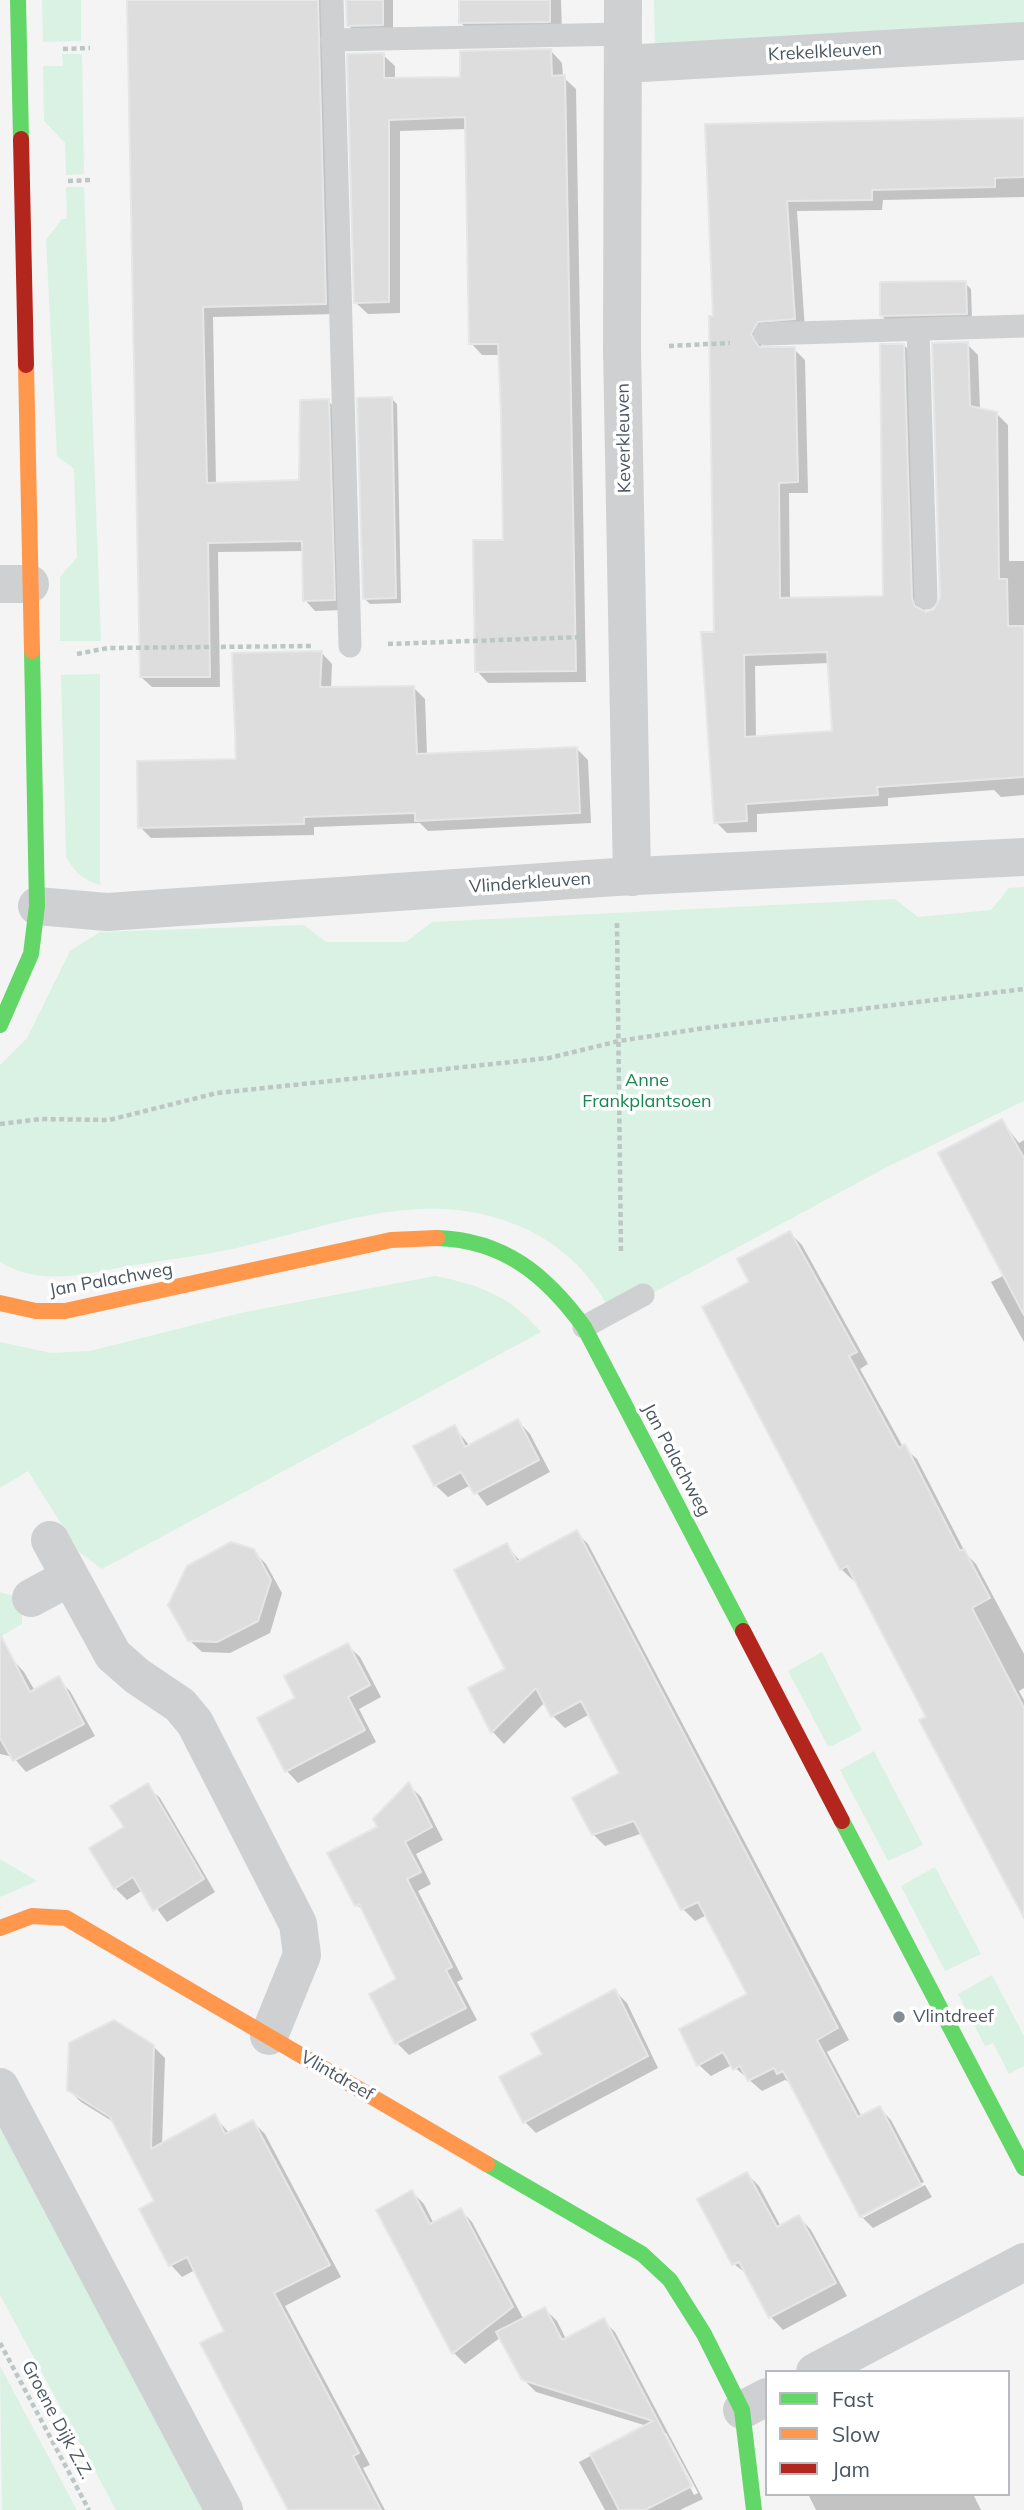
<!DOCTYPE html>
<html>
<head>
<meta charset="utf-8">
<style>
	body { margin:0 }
	#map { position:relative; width:1024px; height:2510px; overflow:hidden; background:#f4f4f4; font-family:Mulish,sans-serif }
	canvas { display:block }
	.legend { position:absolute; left:765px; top:2370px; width:245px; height:126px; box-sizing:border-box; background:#fff; border:2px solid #b7bbc0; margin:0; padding:9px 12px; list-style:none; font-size:21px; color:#4a5661 }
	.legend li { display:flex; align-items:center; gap:14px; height:35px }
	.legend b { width:35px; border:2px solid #b7bbc0 }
</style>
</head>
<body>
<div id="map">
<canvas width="1024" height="2510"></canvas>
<ul class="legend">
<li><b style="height:9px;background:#63d668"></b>Fast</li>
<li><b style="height:9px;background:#ff974d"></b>Slow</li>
<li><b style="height:9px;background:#b3261e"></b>Jam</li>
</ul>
</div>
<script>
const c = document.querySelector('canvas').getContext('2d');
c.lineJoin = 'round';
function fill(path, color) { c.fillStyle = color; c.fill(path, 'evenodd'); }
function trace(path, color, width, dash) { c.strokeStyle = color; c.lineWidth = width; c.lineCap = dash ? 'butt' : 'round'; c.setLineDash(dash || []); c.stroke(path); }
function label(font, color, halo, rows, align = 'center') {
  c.font = font + ' Mulish,sans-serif'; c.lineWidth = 7; c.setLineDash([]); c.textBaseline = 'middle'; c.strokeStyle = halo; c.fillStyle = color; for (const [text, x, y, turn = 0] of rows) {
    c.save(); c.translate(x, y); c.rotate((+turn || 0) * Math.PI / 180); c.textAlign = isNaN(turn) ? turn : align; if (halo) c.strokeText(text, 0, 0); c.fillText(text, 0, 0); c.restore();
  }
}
const green = new Path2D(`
	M42 0H81V41L43 42Z
	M654 0H1024V28L655 49Z
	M62 54H82L84 174 66 175 65 143 44 121 43 66H63Z
	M66 187H84L101 641H60V577L77 557 74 469 57 456 46 240 62 219H67Z
	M100 674V885C83 880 74 872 66 856L61 675Z
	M1024 887V1101L887 1167 612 1315C594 1277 565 1248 528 1230 435 1185 342 1222 249 1245 210 1255 169 1259 129 1266 84 1274 42 1287 0 1262V1065L27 1038 70 951 100 932 304 925 326 942H406L432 922 895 899 918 917 991 910 1009 888Z
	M435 1276C481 1285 510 1296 541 1332L102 1569 79 1552 28 1471 0 1488V1342L51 1353 90 1351 245 1312Z
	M0 1592 22 1599V1624L0 1637Z
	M822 1652 862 1730 832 1746H828L788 1671Z
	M874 1751 923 1845 888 1861 840 1770Z
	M0 1859 37 1881 0 1897Z
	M935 1867 981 1954 945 1971 901 1886Z
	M992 1975 1024 2036V2066L1009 2074 993 2043 985 2046 958 1994Z
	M0 2122 204 2510H116L0 2295Z
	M0 2366 77 2510H2Z`);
const shadow = new Path2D(`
	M129 0H334L336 314 213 317 216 485 301 482 328 401 339 411 345 610 315 611 305 600 304 551 218 552 220 687H152L141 677Z
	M348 0H393V35L359 36 348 25Z
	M460 0H561L562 33 473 35 461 23Z
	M551 51 562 63 563 77 576 89 586 682 488 683 477 671 505 542 501 355H482L471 343 467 129 400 131V313L368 314 356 303 383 55 395 66V80L462 79Z
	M1024 120V197L883 200 882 210 797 211 805 330 769 332 761 346 794 349 805 360 808 493H789L790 599 885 598 904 345 915 357 925 612H934L942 598 967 344 978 355 980 410 997 414 1008 425 1009 561H1024V795L1001 797 994 790 888 798V806L757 814V832L727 833 716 822 715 318 707 125ZM829 663 834 733 756 738 755 666Z
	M965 283 971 289 972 319 888 322 882 316Z
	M391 398 397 404 401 603 370 604 364 598Z
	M321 652 332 664 331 689 414 688 425 699 427 755 577 749 588 760 591 823 428 831 420 823 314 827V835L151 838 140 827 238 761Z
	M1002 1121 1019 1143 1024 1140V1342L991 1282 1005 1275Z
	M790 1233 802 1245 868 1364 860 1369 903 1447 917 1459 966 1554 976 1564 1024 1654V1688L1019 1691 1024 1700V1896L856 1580 854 1581 841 1569 752 1283Z
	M518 1421 530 1434 550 1472 487 1506 471 1485 448 1497 435 1485 454 1427 470 1446Z
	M577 1533 588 1544 849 2040 827 2052 862 2117 879 2108 891 2120 924 2182 863 2214V2218L925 2185 932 2197 873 2228 861 2216 792 2084 785 2080 762 2091 732 2065 711 2076 699 2065 750 1994 707 1915 695 1921 683 1909 643 1833 605 1846 593 1834 621 1773 590 1714 565 1728 553 1716 545 1702 504 1744 493 1732 470 1689 508 1669 506 1545 521 1562Z
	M253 1551 266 1564 282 1593 270 1633 230 1653 202 1652 189 1640Z
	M347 1645 360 1657 381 1697 359 1709 376 1742 298 1783 286 1770 297 1699Z
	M12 1659 24 1672 35 1691 58 1679 70 1691 95 1736 26 1772 13 1757 0 1754V1666Z
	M409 1785 421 1797 443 1840 416 1854 431 1884 418 1891 463 1979 457 1982 477 2020 409 2055 397 2043 372 1995 399 1980 367 1915 357 1905 379 1827Z
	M147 1786 160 1798 215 1892 167 1922 143 1890 127 1900 115 1888 126 1827Z
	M615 1991 627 2003 658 2068 536 2133 524 2121Z
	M153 2046 165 2058 162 2145 215 2117 230 2134 253 2122 265 2134 341 2277 285 2306 370 2465 363 2468 385 2510H290L226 2332 195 2270 182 2277 171 2265 157 2201 115 2123 81 2102 69 2090Z
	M747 2174 759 2186 781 2227 799 2217 811 2230 847 2296 783 2330 771 2317 748 2275 734 2264Z
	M412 2192 424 2204 434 2224 461 2210 472 2222 524 2320 545 2309 557 2321 566 2339 603 2320 615 2332 703 2499 680 2510H605L579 2462 647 2426 536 2392 523 2379 501 2337 465 2364 454 2353 379 2210ZM662 2433H666L698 2493 694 2495Z
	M808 2494H973L981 2510H816Z`);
const building = new Path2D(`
	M127 0H318L326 304 203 307 207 483 299 480 300 400 329 399 335 600 303 601 302 541 208 543 210 677H140Z
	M346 0H383V25L347 26Z
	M459 0H550V22L459 23Z
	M551 49 552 76 565 75 576 671 475 672 473 540H503L501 414 498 344H469L465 117 389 120V302L354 303 347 54 384 53V78L460 77V51Z
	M1024 118V177L995 178V187L872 190V200L787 201 795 319 758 322 751 334 759 347H795L798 482 779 483 780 598 883 596 880 344H904L912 598 915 606 926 612 934 609 940 598 932 343 968 342 970 406 997 412 999 579H1007L1008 626H1024V777L877 787 878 795 746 804 747 821 714 823 701 632H714L709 316H713L705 124ZM827 652 832 731 745 737 744 655Z
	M966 281 967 314 880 316V282Z
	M392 397 396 598 363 599 357 398Z
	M322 651 320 687 414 686 417 754 577 747 580 813 415 821V813L304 817V824L138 828 137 761 236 759 232 653Z
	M1002 1119 1024 1158V1315L938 1153Z
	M790 1231 857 1352 849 1356 899 1448 905 1444 960 1551 964 1549 990 1598 972 1608 1024 1708V1918L919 1720 926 1717 847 1566 840 1570 702 1307 749 1282 737 1259Z
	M518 1419 539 1460 474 1494 461 1472 434 1486 413 1446 455 1425 465 1447Z
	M577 1530 838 2028 817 2040 858 2117 880 2106 921 2185 860 2217 783 2071 777 2074 774 2068 748 2081 740 2066 733 2070 723 2052 697 2066 679 2029 747 1994 698 1902 681 1910 634 1821 592 1835 572 1798 619 1773 581 1701 551 1717 536 1688 491 1733 468 1688 505 1669 454 1570 507 1543 517 1562Z
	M231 1542 254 1549 271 1580 258 1621 217 1642 188 1641 168 1605 187 1566Z
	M0 1634 30 1692 59 1676 84 1724 13 1761 0 1738Z
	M348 1643 370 1685 348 1697 365 1730 285 1772 257 1718 295 1698 284 1676Z
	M409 1782 432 1827 405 1842 421 1872 407 1879 452 1967 446 1970 466 2008 395 2044 369 1994 396 1979 359 1904 355 1906 327 1853 377 1827 373 1819Z
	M148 1783 204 1879 153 1911 133 1877 114 1889 89 1848 124 1827 110 1806Z
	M615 1989 648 2056 523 2123 499 2077 542 2054 531 2034Z
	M114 2020 154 2045 151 2149 215 2114 225 2134 253 2120 330 2265 274 2293 359 2453 353 2456 381 2510H288L200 2343 224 2331 187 2257 169 2266 139 2209 154 2201 110 2117 67 2090 69 2043Z
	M747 2172 777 2227 799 2215 836 2283 769 2318 739 2262 732 2265 697 2199Z
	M412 2190 430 2224 461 2208 513 2307 452 2354 376 2210Z
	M545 2307 562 2340 604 2318 692 2486 645 2510H619L590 2454 653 2421 522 2380 496 2332Z`);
const path = new Path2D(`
	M63 49 90 48
	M68 181 92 180
	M669 346 730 343
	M388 644 582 637
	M77 654 108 648 313 646
	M617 923 621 1254
	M0 1124 41 1119 109 1120 217 1093 549 1058 619 1041 698 1029 1024 989
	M0 2343 89 2510`);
const lane = new Path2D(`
	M332 0 350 646
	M332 40 624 34
	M918 330 926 598
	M765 334 1024 326
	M584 1327 643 1295`);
const street = new Path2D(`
	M623 0 622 349 632 877
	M625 64 1024 41
	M0 584H30
	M37 906 107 912 616 877 1024 857
	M50 1540 113 1655 137 1676 180 1705 195 1723 298 1924 302 1955 269 2036
	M31 1598 70 1577
	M0 2087 224 2510
	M815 2372 1024 2262
	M742 2410 767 2397`);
const fast = new Path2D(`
	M18 0 21 139
	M0 1025 31 954 37 906 32 651
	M437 1238C504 1240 546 1275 584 1327L743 1631
	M842 1821 1024 2168
	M487 2164 642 2254 670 2280 704 2334 742 2410 754 2510`);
const slow = new Path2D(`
	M26 365 32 651
	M0 1303 36 1311H65L391 1240 437 1238
	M0 1928 32 1916 66 1918 487 2164`);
const jam = new Path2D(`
	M21 139 26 365
	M743 1631 842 1821`);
const markers = [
	[899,2017,7,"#868d94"]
];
const streetNames = [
	["Krekelkleuven",825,52,-3],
	["Keverkleuven",624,438,-91],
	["Vlinderkleuven",530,883,-4],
	["Jan Palachweg",111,1280,-10],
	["Jan Palachweg",676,1460,62],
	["Vlintdreef",337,2076,30],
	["Groene Dijk Z.Z.",57,2420,62]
];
const parkNames = [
	["Anne",647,1081],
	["Frankplantsoen",647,1102]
];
const poiNames = [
	["Vlintdreef",913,2017]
];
fill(green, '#d9f2e3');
fill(shadow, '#0003');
fill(building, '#ddddde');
trace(building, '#e5e6e7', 2);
trace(path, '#bcc7c4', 4.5, [5, 3.5]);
trace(lane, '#ced0d2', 23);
trace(street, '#ced0d2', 38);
trace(fast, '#63d668', 16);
trace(slow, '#ff974d', 16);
trace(jam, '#b3261e', 16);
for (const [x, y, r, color] of markers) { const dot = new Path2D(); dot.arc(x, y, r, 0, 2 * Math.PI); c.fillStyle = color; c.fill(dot); trace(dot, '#fff', 2.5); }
label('18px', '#4a5661', '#fff', streetNames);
label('18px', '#17864f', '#fff', parkNames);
label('18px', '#4a5661', '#fff', poiNames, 'left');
</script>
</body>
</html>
